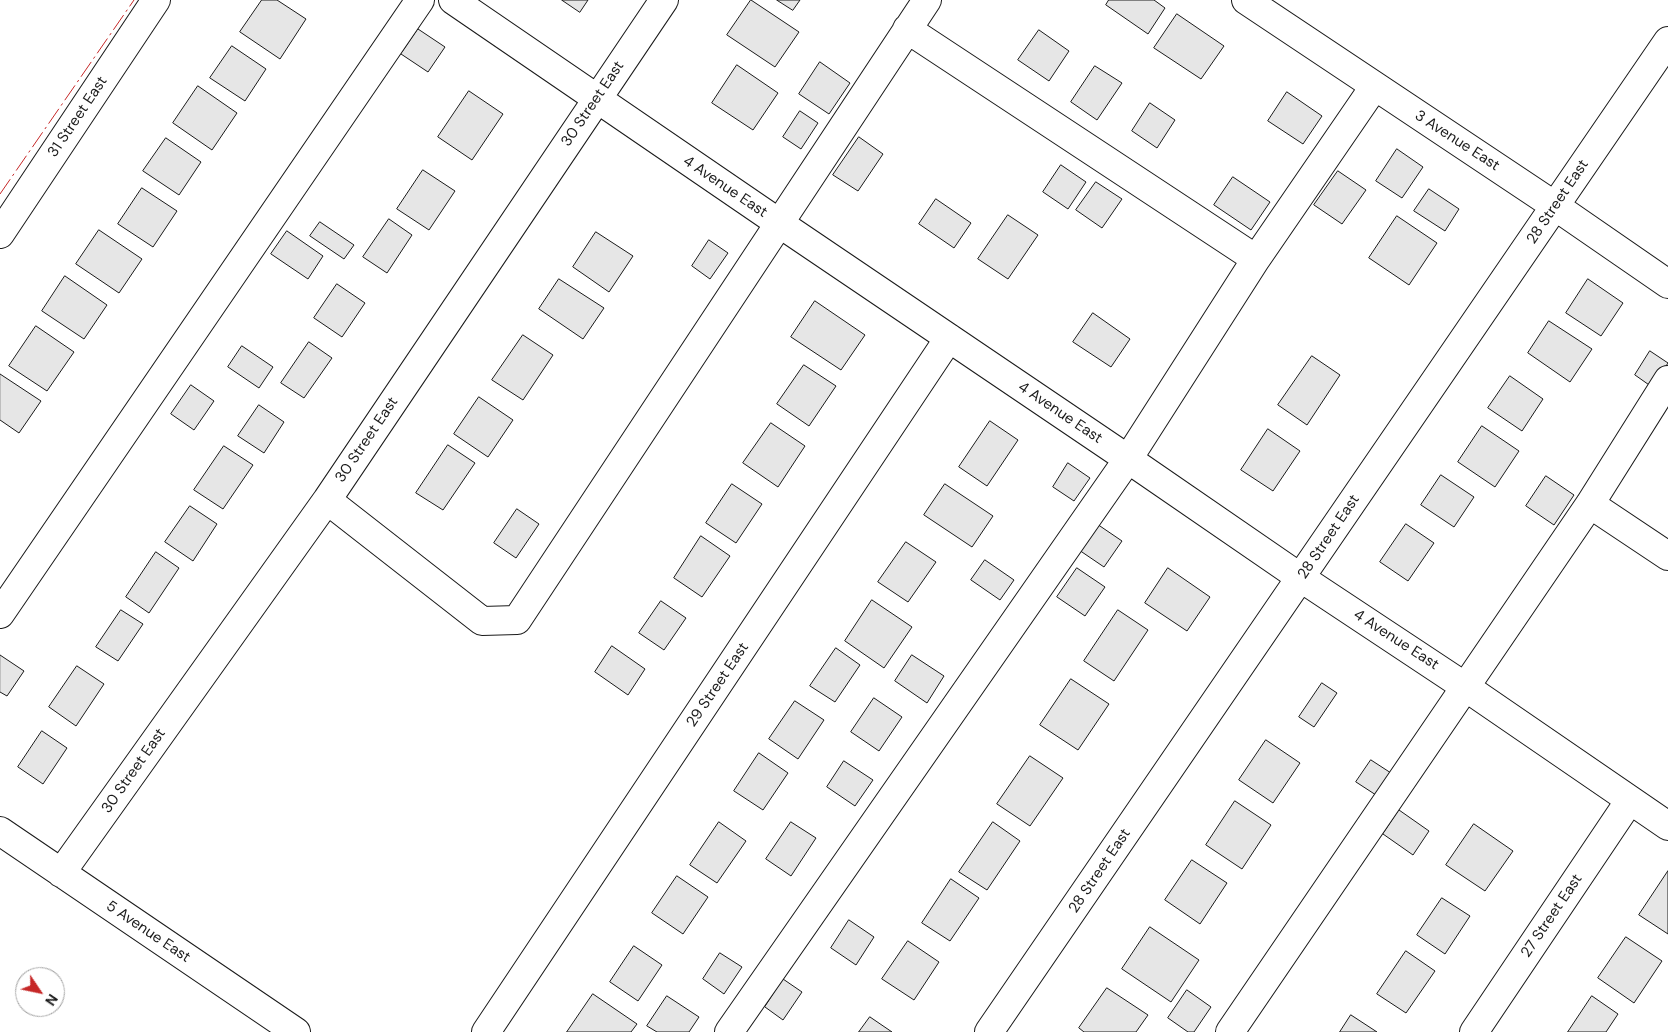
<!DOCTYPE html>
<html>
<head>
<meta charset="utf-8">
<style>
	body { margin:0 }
	#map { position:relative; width:1668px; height:1032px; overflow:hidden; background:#fff; font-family:"DM Sans",sans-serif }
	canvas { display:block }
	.north { position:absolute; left:15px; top:967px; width:50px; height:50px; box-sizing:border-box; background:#fff; border:1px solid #a3a3a3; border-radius:50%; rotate:124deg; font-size:14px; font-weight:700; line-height:20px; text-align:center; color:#1a1a1a }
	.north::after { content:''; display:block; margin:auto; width:18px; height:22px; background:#c62828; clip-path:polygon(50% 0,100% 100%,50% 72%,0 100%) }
</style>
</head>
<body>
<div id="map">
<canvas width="1668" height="1032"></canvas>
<div class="north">N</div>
</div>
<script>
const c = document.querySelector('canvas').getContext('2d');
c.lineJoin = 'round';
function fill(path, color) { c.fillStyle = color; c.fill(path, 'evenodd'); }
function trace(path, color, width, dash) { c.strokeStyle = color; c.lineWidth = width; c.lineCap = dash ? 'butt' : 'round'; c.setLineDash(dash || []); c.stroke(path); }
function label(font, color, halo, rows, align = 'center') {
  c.font = font + ' "DM Sans",sans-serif'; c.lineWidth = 4; c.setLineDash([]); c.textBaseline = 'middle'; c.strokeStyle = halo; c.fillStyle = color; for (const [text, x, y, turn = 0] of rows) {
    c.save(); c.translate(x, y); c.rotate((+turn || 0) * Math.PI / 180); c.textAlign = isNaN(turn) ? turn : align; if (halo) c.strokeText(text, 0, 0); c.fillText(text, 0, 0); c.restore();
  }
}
const building = new Path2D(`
	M262 0H277L306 19 280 59 240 32Z
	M562 0H588L580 12Z
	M751 0 799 32 775 67 727 35Z
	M777 0H800L793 10Z
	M1109 0H1154L1165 8 1148 34 1106 5Z
	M1177 14 1224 46 1201 79 1154 48Z
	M418 29 445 47 428 72 401 54Z
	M1039 30 1069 51 1049 81 1018 60Z
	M232 46 266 69 245 101 210 78Z
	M820 62 850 83 829 114 799 94Z
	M737 65 778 93 753 130 712 103Z
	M1095 66 1122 83 1097 120 1071 102Z
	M198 86 237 113 212 150 173 123Z
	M469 91 503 114 472 160 438 137Z
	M1287 92 1322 116 1303 144 1268 121Z
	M1150 103 1175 120 1157 148 1132 131Z
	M800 111 818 123 801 149 783 137Z
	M859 137 883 154 858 191 833 175Z
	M166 138 201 162 179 195 143 171Z
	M1397 149 1423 167 1402 198 1376 181Z
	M1061 165 1086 182 1068 209 1043 192Z
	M423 170 455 191 429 230 397 209Z
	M1338 171 1366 190 1342 224 1314 205Z
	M1233 177 1270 202 1251 230 1214 205Z
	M1096 182 1122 199 1102 228 1076 210Z
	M142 188 177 211 153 247 118 224Z
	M1429 189 1459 209 1445 231 1414 211Z
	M936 199 971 223 954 248 919 224Z
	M1008 215 1038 235 1008 279 978 259Z
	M1397 216 1437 243 1409 285 1369 258Z
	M389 219 412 235 387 273 363 257Z
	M320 222 354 245 344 259 310 236Z
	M99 230 142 259 119 293 76 264Z
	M287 231 323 256 308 279 271 254Z
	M596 232 633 256 609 292 573 267Z
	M709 240 728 253 710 279 692 266Z
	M65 276 107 305 84 339 42 311Z
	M559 279 604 308 583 339 539 309Z
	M1588 279 1623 303 1601 336 1566 313Z
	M337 284 365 303 342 337 314 318Z
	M815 301 865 335 841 370 791 337Z
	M1093 313 1130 339 1111 367 1073 342Z
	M1549 321 1592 349 1570 382 1528 353Z
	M36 326 74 352 47 391 9 366Z
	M523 335 553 355 523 400 492 380Z
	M309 342 332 358 304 398 281 383Z
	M242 346 273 367 259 388 228 367Z
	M1650 351 1668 363 1652 387 1635 375Z
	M1312 356 1340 375 1307 425 1278 405Z
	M804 365 836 386 809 426 777 404Z
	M0 374 41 401 19 433 0 420Z
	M1510 376 1543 399 1522 431 1488 408Z
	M191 385 214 401 194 430 171 414Z
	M479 397 513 420 488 457 454 434Z
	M259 405 284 422 264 453 238 436Z
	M990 421 1018 440 987 486 959 467Z
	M771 423 805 446 778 487 743 463Z
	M1482 426 1519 451 1495 487 1458 462Z
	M1268 429 1300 451 1273 491 1241 470Z
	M448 445 475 463 443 510 416 493Z
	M224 446 253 465 223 509 194 490Z
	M1068 463 1090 478 1074 501 1053 487Z
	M1441 475 1474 497 1454 527 1421 505Z
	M1546 476 1574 495 1554 525 1526 506Z
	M732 484 762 504 736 543 706 523Z
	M945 484 993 516 972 547 924 515Z
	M190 506 217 524 193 561 165 542Z
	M517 509 539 524 516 558 494 543Z
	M1097 524 1122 541 1104 567 1079 550Z
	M1406 524 1434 543 1408 581 1380 562Z
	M701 536 730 556 702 597 674 578Z
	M906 542 936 562 908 602 878 582Z
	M156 552 179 568 149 613 126 597Z
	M985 560 1014 580 1000 600 971 580Z
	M1077 568 1105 587 1085 616 1057 597Z
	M1168 568 1210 597 1187 631 1145 603Z
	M872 600 912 627 884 668 845 641Z
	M661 601 686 618 664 650 639 633Z
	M121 610 143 624 118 661 96 647Z
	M1118 610 1148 630 1114 681 1084 661Z
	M612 646 645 669 628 695 595 672Z
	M836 648 860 665 835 702 810 686Z
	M0 655 24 671 7 696 0 692Z
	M912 655 944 676 927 703 895 681Z
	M77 666 104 684 76 726 49 707Z
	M1071 679 1109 704 1078 750 1040 725Z
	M1322 683 1337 693 1314 727 1299 717Z
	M874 698 902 717 879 751 851 732Z
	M795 701 824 720 798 759 769 739Z
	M42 731 67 748 43 784 18 767Z
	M1266 740 1300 763 1273 803 1239 780Z
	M759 753 788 773 763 810 734 791Z
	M1030 756 1063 778 1030 826 997 804Z
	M1371 760 1391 773 1376 795 1356 782Z
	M844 761 873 780 855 806 827 787Z
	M1235 801 1271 825 1242 869 1206 845Z
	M1399 810 1429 831 1413 855 1383 834Z
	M719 822 746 841 717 883 690 865Z
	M791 822 816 838 791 876 766 859Z
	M993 822 1020 841 987 890 959 872Z
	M1474 824 1513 851 1485 891 1446 865Z
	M1192 860 1227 883 1200 924 1165 900Z
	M1668 871V934L1639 915Z
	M677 876 708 897 683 934 652 913Z
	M951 879 979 898 950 941 922 923Z
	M1442 898 1470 916 1445 954 1417 935Z
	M849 920 874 937 856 965 831 948Z
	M1150 927 1199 960 1171 1002 1122 969Z
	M1626 937 1662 961 1634 1003 1598 978Z
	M908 941 939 962 914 1000 882 979Z
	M634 946 662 965 638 1001 610 982Z
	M1406 951 1435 971 1406 1013 1377 994Z
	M720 953 742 967 724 994 703 979Z
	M783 979 802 992 783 1020 765 1007Z
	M1107 988 1148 1015 1136 1032H1084L1079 1028Z
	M1187 990 1211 1007 1194 1032H1188L1168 1018Z
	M593 994 637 1024 631 1032H567Z
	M667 996 699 1017 689 1032H657L647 1026Z
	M1592 996 1618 1014 1606 1032H1568Z
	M1351 1015 1377 1032H1340Z
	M870 1017 892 1032H859Z`);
const minor = new Path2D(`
	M453 0 779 223 1128 459 1301 578 1464 686 1668 826
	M1246 0 1555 206 1668 284
	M907 29 1256 259
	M0 234 156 0
	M327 500 482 621 517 620 927 0
	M1590 504 1668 556
	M0 614 420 0
	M0 831 296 1032
	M61 873 327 500 664 0
	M486 1032 949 338
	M729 1032 1128 459 1256 259 1374 87
	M989 1032 1668 41
	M1230 1032 1590 504 1668 380
	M1474 1032 1630 800`);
const power = new Path2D(`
	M0 194 134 0`);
const streetNames = [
	["30 Street East",593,104,-56],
	["31 Street East",78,117,-56],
	["3 Avenue East",1457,141,33],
	["4 Avenue East",725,187,34],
	["28 Street East",1558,202,-56],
	["4 Avenue East",1060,413,34],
	["30 Street East",367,440,-56],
	["28 Street East",1329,537,-56],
	["4 Avenue East",1396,640,33],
	["29 Street East",718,685,-56],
	["30 Street East",134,771,-55],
	["28 Street East",1100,871,-56],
	["27 Street East",1552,916,-56],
	["5 Avenue East",148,932,34]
];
fill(building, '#e6e6e6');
trace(building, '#1a1a1a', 1);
trace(minor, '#1a1a1a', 30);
trace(minor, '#fff', 28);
trace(power, '#c62828', 1, [18, 4, 2.5, 4]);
label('15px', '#1a1a1a', '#fff', streetNames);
</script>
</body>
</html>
